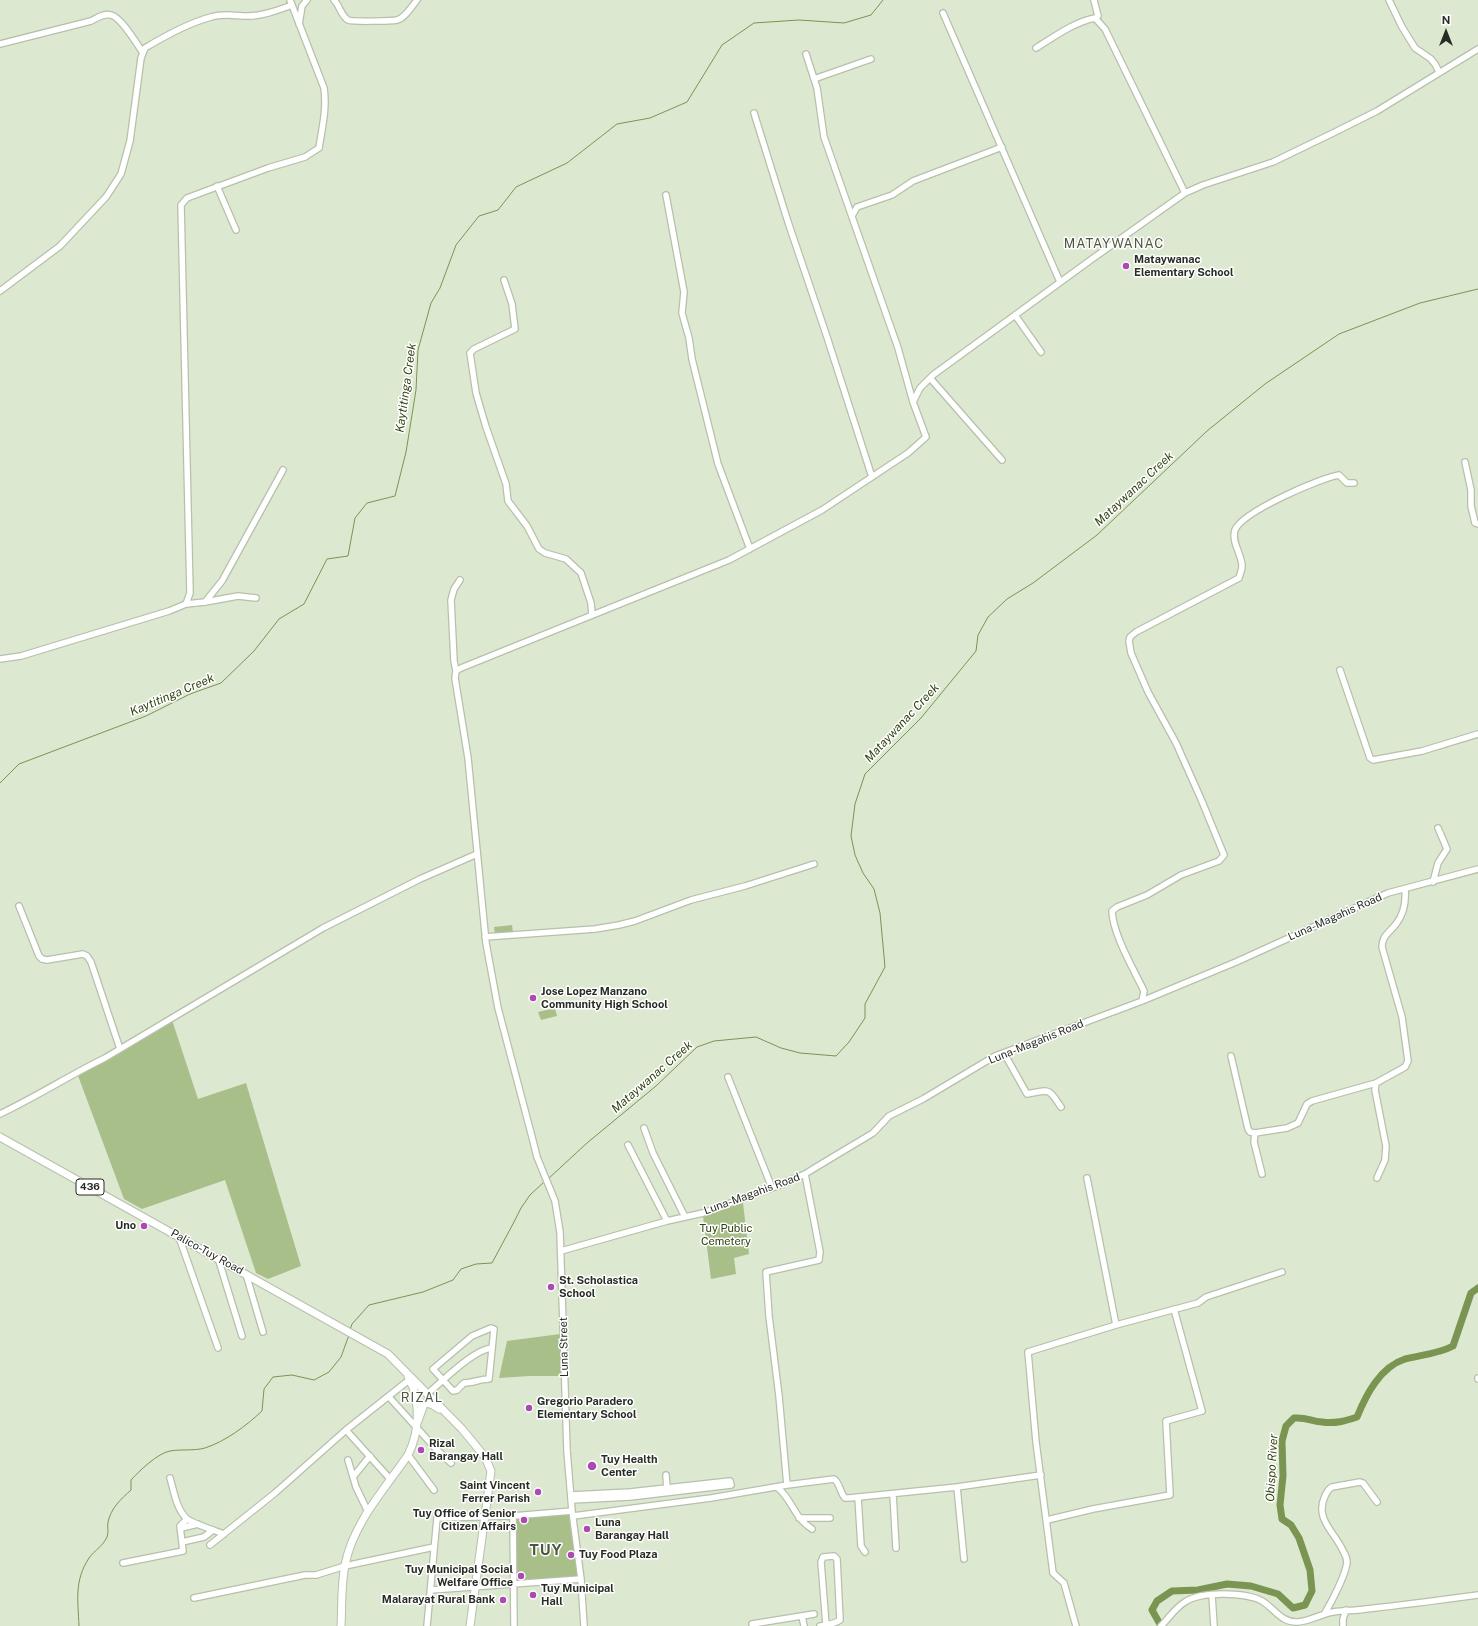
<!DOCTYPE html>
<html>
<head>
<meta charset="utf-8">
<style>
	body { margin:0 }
	#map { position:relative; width:1478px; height:1626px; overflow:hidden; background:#dde8d1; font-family:"Public Sans",sans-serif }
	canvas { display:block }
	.north { position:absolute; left:1426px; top:12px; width:40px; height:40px; -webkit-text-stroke:3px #fff; paint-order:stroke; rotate:0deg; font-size:11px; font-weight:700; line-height:16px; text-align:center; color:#282c24 }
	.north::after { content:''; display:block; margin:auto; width:14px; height:18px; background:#282c24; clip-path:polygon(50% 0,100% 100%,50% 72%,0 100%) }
</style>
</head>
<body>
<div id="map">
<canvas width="1478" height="1626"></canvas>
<div class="north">N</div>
</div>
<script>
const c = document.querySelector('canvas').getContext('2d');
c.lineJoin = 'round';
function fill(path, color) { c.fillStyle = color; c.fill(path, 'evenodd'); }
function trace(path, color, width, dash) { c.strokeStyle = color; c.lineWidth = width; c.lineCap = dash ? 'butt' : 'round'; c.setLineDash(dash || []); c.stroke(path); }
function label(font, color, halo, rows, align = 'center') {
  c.font = font + ' "Public Sans",sans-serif'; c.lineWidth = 3; c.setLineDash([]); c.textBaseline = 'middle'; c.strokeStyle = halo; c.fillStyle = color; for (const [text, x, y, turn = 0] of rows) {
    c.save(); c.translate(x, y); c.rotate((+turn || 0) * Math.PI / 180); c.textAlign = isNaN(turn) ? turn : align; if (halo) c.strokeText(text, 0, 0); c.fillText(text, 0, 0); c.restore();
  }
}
const green = new Path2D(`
	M512 925 513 933 495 935 494 927Z
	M555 1008 557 1016 541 1020 538 1012Z
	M172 1020 198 1099 246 1083 301 1266 268 1279 256 1273 225 1180 142 1209 124 1199 77 1073Z
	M743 1203 749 1254 734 1258 736 1274 711 1279 703 1216Z
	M560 1334 561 1376H529L499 1378 507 1341Z
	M570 1513 579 1577 517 1582 515 1518Z`);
const stream = new Path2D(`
	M0 783 19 764 146 716 190 694 221 683 254 651 279 619 304 604 327 559 348 556 355 518 367 503 395 496 406 452 416 390 418 350 431 303 440 288 456 245 479 216 498 210 516 187 567 163 617 124 650 118 687 102 722 45 754 23 799 20 844 23 871 15 883 0
	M548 1179 587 1143 656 1086 697 1047 714 1041 756 1037 781 1048 800 1053 836 1056 849 1042 865 1018V1004L885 967 880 913 874 889 863 873 855 855 851 836 855 804 865 774 921 718 976 651 978 635 988 617 1007 599 1033 583 1097 535 1207 431 1265 384 1339 334 1420 303 1478 289
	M350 1330 352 1324 369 1305 423 1292 453 1280 461 1269 476 1264 492 1263 514 1222 521 1208 530 1195 544 1182
	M79 1626C78 1600 74 1581 89 1558 95 1550 103 1546 107 1537 109 1532 107 1527 108 1522 111 1508 121 1499 131 1490V1480C139 1471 158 1453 170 1451 181 1449 194 1451 205 1448 226 1441 246 1426 262 1411L264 1389 273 1377 292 1375 314 1380 329 1372 341 1357 349 1335`);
const river = new Path2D(`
	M1161 1626 1152 1610 1157 1601 1172 1591 1198 1590 1227 1584 1251 1586 1278 1594 1293 1608 1305 1605 1312 1591 1310 1570 1299 1538 1291 1525 1282 1519 1280 1505 1283 1476 1282 1441 1286 1426 1294 1418C1307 1417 1310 1421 1322 1422 1335 1424 1345 1421 1357 1417 1366 1395 1380 1367 1405 1359 1421 1355 1438 1354 1453 1346L1471 1293 1478 1288`);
const minor = new Path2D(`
	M334 0C340 6 341 16 348 20 352 22 392 21 397 20 405 18 412 6 417 0
	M1094 0 1098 16 1095 18
	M1389 0 1402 27 1415 48 1431 59 1435 64 1439 72
	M943 13 1060 282
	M299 24 302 6 307 0
	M0 44 91 21C97 18 104 13 111 15 121 17 137 44 143 53
	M1036 48C1054 37 1074 22 1095 18L1105 29 1185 193
	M806 54 817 88 824 137 898 348 913 402
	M814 79 871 59
	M754 113 788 222 826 334 872 477
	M217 186 236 230
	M666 195 684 292 682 313 689 338 692 359 718 464 750 549
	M852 216 857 207 892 195 913 181 926 176 1002 147
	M504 280 512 304 515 329 474 349 470 353 476 393 486 427 506 484 508 501 527 526 539 549 545 553 566 559 581 573 591 603 592 615
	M0 291 60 246 106 197 121 174 130 141 141 58 145 48C165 36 188 23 211 17 224 13 235 16 248 16 263 16 278 10 292 5
	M1015 315 1041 352
	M930 378 1002 460
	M1465 462 1471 490V506L1475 523 1478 524
	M205 602 222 581 283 470
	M186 604 205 602 238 596 256 598
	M0 659 21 656 169 611 186 604 190 593 181 205 187 198 268 168 305 157 319 148C322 128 327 109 324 88L290 0
	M1340 670 1370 758 1373 760 1422 751 1478 734
	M456 671 454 661 451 600 454 589 460 580
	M1433 882 1438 863 1447 849 1438 828
	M19 906 39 956 42 959 47 960 83 954 87 956 91 962 120 1049
	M485 937 595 929 619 925 635 921 691 900 745 886 814 864
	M1142 1001 1144 991C1134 970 1113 935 1112 911L1117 907 1147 895 1181 875 1219 861 1224 855 1201 799 1176 743 1148 692 1131 653 1129 641 1130 637 1136 632 1239 578C1240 574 1242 570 1242 566 1242 555 1231 542 1235 530 1242 512 1320 478 1339 475L1347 483H1354
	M1004 1053 1027 1094C1050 1090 1048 1087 1061 1107
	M1231 1056 1248 1129 1250 1132 1255 1133
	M728 1077 772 1188
	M0 1114C36 1097 70 1075 105 1058L323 928 420 879 477 854
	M644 1128 653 1153 685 1217
	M628 1145 667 1221
	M1262 1174 1254 1142 1255 1133 1287 1128 1298 1123 1307 1104 1312 1101 1376 1083
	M1377 1178 1385 1160 1386 1146 1375 1090 1376 1083 1405 1067 1408 1061 1402 1017 1382 947C1382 936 1389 933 1396 924 1404 914 1406 901 1405 889
	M179 1237 218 1348
	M561 1251 667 1221 703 1213 780 1185 805 1174 818 1166 873 1133 889 1116 923 1099 995 1056 1142 1001 1236 962 1388 893 1478 869
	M218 1258 242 1336
	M246 1274 263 1332
	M1116 1325 1198 1303 1206 1297 1282 1272
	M491 1328 494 1329 489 1379C480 1379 473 1383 464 1383L457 1390 453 1391 433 1369 472 1336Z
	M1478 1378V1379
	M427 1394C442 1382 474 1349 492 1348
	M389 1397 436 1449 451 1463
	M346 1430 391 1480
	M408 1455 434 1490
	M348 1460 356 1487 368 1512
	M666 1475 667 1490
	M353 1477 370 1456
	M170 1478C174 1491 176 1508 186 1518 191 1523 216 1531 224 1534
	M787 1485 834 1479C840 1483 840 1493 845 1498H849L957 1487 1041 1475
	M777 1487C793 1500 793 1517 812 1529
	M957 1487 964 1559
	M893 1494 896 1548
	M571 1495 630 1492 730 1481 731 1485 630 1497 571 1500
	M858 1497 861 1546 865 1552
	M513 1516 514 1626
	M573 1516 711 1498 787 1485 779 1396 769 1316 766 1272 819 1260 820 1252 805 1174
	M799 1518H830
	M1047 1520 1093 1509 1170 1495 1166 1421 1202 1411 1174 1309
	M181 1528 198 1524
	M182 1542 204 1537 213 1530
	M210 1545 275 1493 346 1430 409 1380
	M123 1563 183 1551 180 1526 187 1519
	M431 1590 581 1579
	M1212 1595 1214 1626
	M194 1598 305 1575H316L345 1566 434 1547
	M1325 1613C1332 1601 1345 1576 1347 1563 1347 1559 1345 1554 1343 1551 1335 1532 1314 1519 1325 1496 1327 1492 1328 1489 1332 1487L1360 1482 1363 1483 1377 1502
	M802 1616 804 1626
	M752 1624 814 1614
	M427 1626 437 1518 513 1516 572 1511
	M584 1626 581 1579 572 1511 567 1451 560 1232 555 1201 537 1157 532 1137 498 1008 486 943 468 758 455 678 456 671 461 668 729 560 822 510 908 453 926 437 913 402 920 388 933 375 1092 259 1185 193 1203 185 1273 162 1333 133 1377 111 1478 49
	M820 1626C826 1625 835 1624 840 1620L837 1559 834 1556 823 1557 821 1562 826 1625
	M1076 1626 1064 1583 1053 1573 1036 1442 1028 1352 1116 1325 1087 1178
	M1161 1626C1169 1618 1175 1608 1185 1602 1201 1591 1245 1592 1262 1601 1274 1608 1281 1623 1298 1622 1310 1621 1321 1614 1333 1612 1344 1610 1355 1611 1366 1609 1403 1605 1441 1600 1478 1595
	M1343 1626V1619L1346 1610`);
const major = new Path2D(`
	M0 1137 388 1354 462 1429 485 1457 491 1471 470 1626
	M426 1403 433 1405 439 1409
	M418 1421 424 1404
	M341 1626C342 1606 341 1585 345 1565 353 1523 385 1489 408 1455 419 1433 420 1411 413 1387 411 1383 409 1380 408 1376`);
const markers = [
	[1126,266,4,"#ac4ab1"],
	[533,998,4,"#ac4ab1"],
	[144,1226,4,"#ac4ab1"],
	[551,1287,4,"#ac4ab1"],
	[529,1408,4,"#ac4ab1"],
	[421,1450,4,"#ac4ab1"],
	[592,1466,5,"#ac4ab1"],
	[538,1492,4,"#ac4ab1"],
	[524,1520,4,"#ac4ab1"],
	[587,1529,4,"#ac4ab1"],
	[571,1555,4,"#ac4ab1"],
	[521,1576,4,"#ac4ab1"],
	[533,1595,4,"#ac4ab1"],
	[503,1600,4,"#ac4ab1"]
];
const shields = [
	[90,1187,28]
];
const shieldNames = [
	["436",90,1187]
];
const poiNames = [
	["Mataywanac",1134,260],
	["Elementary School",1134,273],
	["Jose Lopez Manzano",541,992],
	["Community High School",541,1005],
	["Uno",136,1226,"right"],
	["St. Scholastica",559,1281],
	["School",559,1294],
	["Gregorio Paradero",537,1402],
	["Elementary School",537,1415],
	["Rizal",429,1444],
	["Barangay Hall",429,1457],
	["Tuy Health",601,1460],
	["Center",601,1473],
	["Saint Vincent",530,1486,"right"],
	["Ferrer Parish",530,1499,"right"],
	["Tuy Office of Senior",516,1514,"right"],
	["Citizen Affairs",516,1527,"right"],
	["Luna",595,1523],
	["Barangay Hall",595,1536],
	["Tuy Food Plaza",579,1555],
	["Tuy Municipal Social",513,1570,"right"],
	["Welfare Office",513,1583,"right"],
	["Tuy Municipal",541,1589],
	["Hall",541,1602],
	["Malarayat Rural Bank",495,1600,"right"]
];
const streetNames = [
	["Luna-Magahis Road",1335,917,-24],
	["Luna-Magahis Road",1036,1042,-22],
	["Luna-Magahis Road",752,1194,-20],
	["Palico-Tuy Road",207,1252,29],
	["Luna Street",564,1347,-91]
];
const parkNames = [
	["Tuy Public",726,1229],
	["Cemetery",726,1242]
];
const waterNames = [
	["Kaytitinga Creek",406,388,-82],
	["Mataywanac Creek",1134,489,-43],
	["Kaytitinga Creek",172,695,-23],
	["Mataywanac Creek",902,723,-47],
	["Mataywanac Creek",652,1077,-41],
	["Obispo River",1272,1468,-87]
];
const quarterNames = [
	["MATAYWANAC",1114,244],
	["RIZAL",422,1398]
];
const districtNames = [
	["TUY",546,1550]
];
fill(green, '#a8bf89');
trace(stream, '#799551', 1);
trace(river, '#799551', 7);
trace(minor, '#b6c0aa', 8);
trace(major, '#b6c0aa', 9);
trace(minor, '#fff', 5.5);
trace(major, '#fff', 7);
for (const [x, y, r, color] of markers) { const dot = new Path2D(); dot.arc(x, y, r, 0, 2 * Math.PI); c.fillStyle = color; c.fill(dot); trace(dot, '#fff', 1.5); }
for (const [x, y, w] of shields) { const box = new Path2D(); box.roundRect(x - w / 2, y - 8, w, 16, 3); c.fillStyle = '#fff'; c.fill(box); trace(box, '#282c24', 1); }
label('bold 10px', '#282c24', null, shieldNames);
label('bold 11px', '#282c24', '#fff', poiNames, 'left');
label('11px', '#282c24', '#fff', streetNames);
label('11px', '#2e400d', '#fff', parkNames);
label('italic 12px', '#334513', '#fff', waterNames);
c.letterSpacing = '1px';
label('13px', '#4f5744', '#fff', quarterNames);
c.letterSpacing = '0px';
c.letterSpacing = '1px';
label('bold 15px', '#4f5744', '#fff', districtNames);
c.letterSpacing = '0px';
</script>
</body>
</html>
